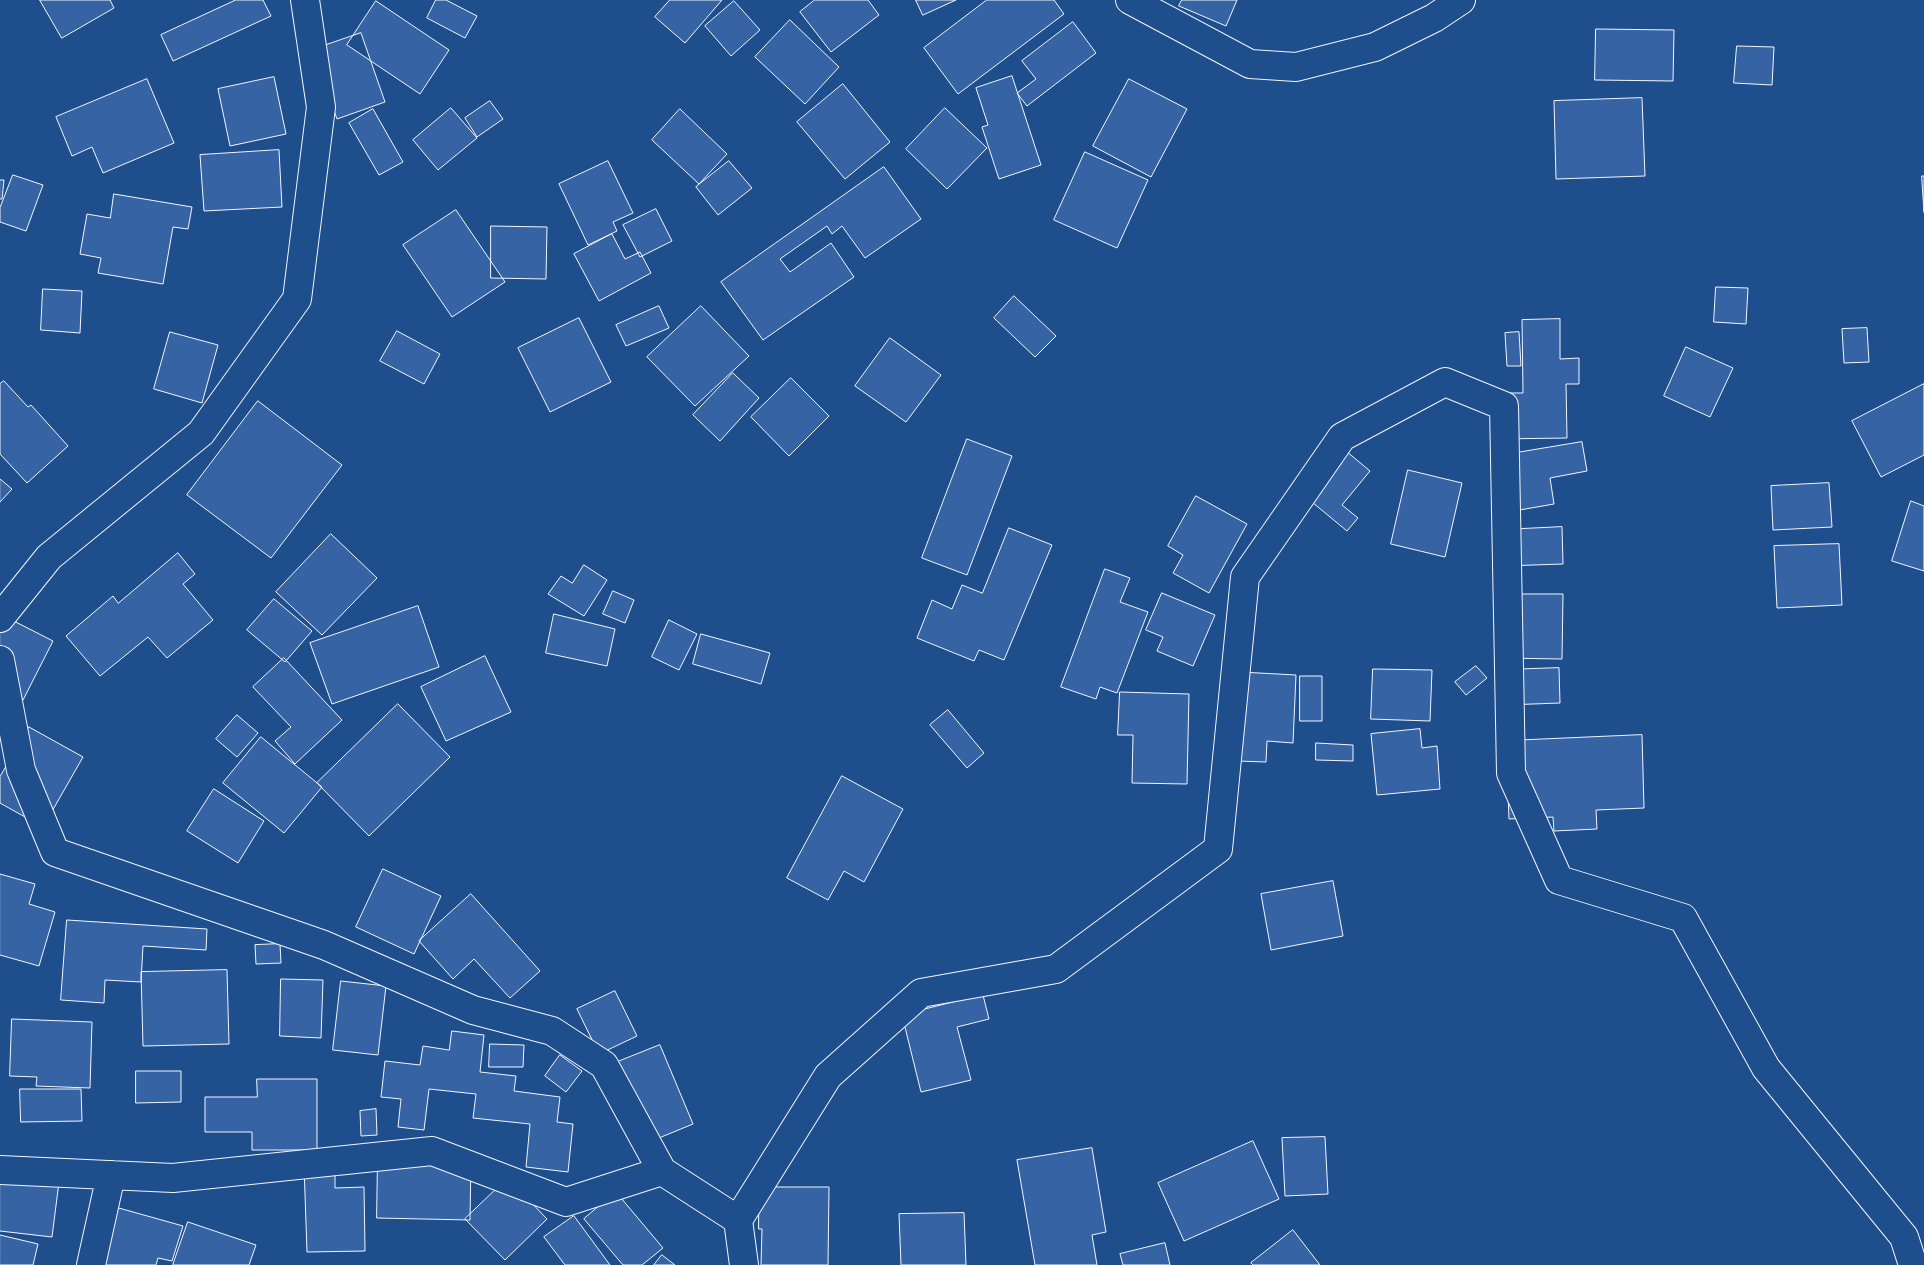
<!DOCTYPE html>
<html>
<head>
<meta charset="utf-8">
<style>
	body { margin:0 }
	canvas { display:block; background:#1f4e8c }
</style>
</head>
<body>
<canvas width="1924" height="1265"></canvas>
<script>
const c = document.querySelector('canvas').getContext('2d');
c.lineJoin = 'round';
function fill(path, color) { c.fillStyle = color; c.fill(path, 'evenodd'); }
function trace(path, color, width, dash) { c.strokeStyle = color; c.lineWidth = width; c.lineCap = dash ? 'butt' : 'round'; c.setLineDash(dash || []); c.stroke(path); }
const building = new Path2D(`
	M40 0H110L114 8 62 38Z
	M236 0H263L271 16 173 61 161 35Z
	M436 0H446L477 16 465 38 427 18Z
	M670 0H722L685 43 655 17Z
	M815 0H868L879 15 831 52 800 12Z
	M916 0H956L923 15Z
	M987 0H1054L1064 14 958 94 924 48Z
	M1182 0H1237L1226 26 1179 6Z
	M376 1 449 50 420 94 347 45Z
	M734 1 760 30 731 56 705 26Z
	M790 20 839 67 805 104 755 57Z
	M1073 22 1096 53 1027 106 1017 93 1036 79 1022 61Z
	M1596 29 1674 30 1673 81 1595 80Z
	M361 33 385 102 337 119 312 50Z
	M1737 46 1774 47 1772 85 1734 83Z
	M1012 76 1041 165 999 179 982 127 988 125 976 88Z
	M274 77 286 134 230 146 218 89Z
	M147 79 174 143 103 173 92 147 72 156 56 117Z
	M1129 79 1187 109 1151 177 1093 146Z
	M843 84 890 142 845 179 797 122Z
	M1642 98 1645 176 1556 179 1554 101Z
	M490 101 503 119 477 137 465 118Z
	M451 108 477 138 438 170 413 140Z
	M945 108 987 148 947 189 906 149Z
	M373 109 403 162 379 175 349 123Z
	M680 109 727 154 699 184 652 140Z
	M279 150 282 207 204 211 200 155Z
	M1085 152 1148 180 1117 248 1054 220Z
	M608 161 633 213 613 222 617 231 588 245 559 184Z
	M729 161 752 188 718 215 696 187Z
	M884 167 921 219 865 258 842 226 832 234 827 226 780 259 790 272 831 243 854 277 763 340 721 282Z
	M13 175 43 185 26 231 0 222V208Z
	M1922 176H1924V212Z
	M0 180H4L2 199H0Z
	M114 194 192 207 188 229 173 227 163 284 98 273 101 258 80 254 87 214 110 218Z
	M656 209 672 241 640 257 623 225Z
	M456 210 505 282 452 317 403 245Z
	M491 226 547 227 546 279 491 278Z
	M612 234 625 259 640 252 651 273 599 301 574 254Z
	M1716 287 1748 288 1746 324 1714 322Z
	M43 289 82 291 80 333 41 330Z
	M1014 296 1056 336 1035 357 994 318Z
	M659 306 669 328 626 346 616 325Z
	M701 306 749 356 695 406 647 357Z
	M579 318 611 382 550 412 518 348Z
	M1560 319V359L1579 358V384H1566L1567 438 1497 439V393H1523L1522 320Z
	M1867 328 1869 362 1844 363 1842 329Z
	M397 331 440 354 424 384 380 361Z
	M170 332 218 345 202 403 154 389Z
	M1519 332 1521 366H1507L1505 333Z
	M890 338 941 375 906 422 855 386Z
	M1686 347 1733 368 1710 417 1664 396Z
	M733 373 759 398 720 441 693 415Z
	M791 378 829 416 789 456 751 417Z
	M4 381 28 407 31 405 68 446 27 483 0 454V384Z
	M1924 384V455L1881 477 1852 421Z
	M258 401 342 465 271 558 187 495Z
	M967 439 1012 456 967 575 922 558Z
	M1334 441 1370 471 1342 505 1358 518 1347 531 1295 488Z
	M1582 442 1587 471 1550 478 1554 504 1508 512 1498 456Z
	M1408 470 1462 483 1445 557 1391 544Z
	M0 479 12 489 0 502Z
	M1829 483 1832 527 1773 530 1771 486Z
	M1196 496 1247 524 1209 593 1173 573 1183 555 1168 546Z
	M1911 501 1924 506V571L1892 561Z
	M1562 527 1563 564 1503 566 1501 530Z
	M1009 528 1052 545 1004 660 979 650 974 661 917 638 932 600 952 609 962 585 982 593Z
	M331 534 377 578 322 635 276 592Z
	M1839 544 1842 605 1777 608 1774 546Z
	M178 553 195 574 183 584 213 620 167 658 148 637 100 676 66 636 113 596 118 603Z
	M584 565 607 580 584 616 548 594 561 576 572 583Z
	M1105 569 1130 578 1120 602 1148 612 1117 693 1100 687 1096 699 1061 687Z
	M613 591 634 600 625 623 603 614Z
	M1162 593 1215 615 1193 666 1157 651 1163 637 1146 630Z
	M1500 594H1563L1562 659 1499 658Z
	M274 599 312 631 285 662 247 630Z
	M418 606 439 667 332 704 310 643Z
	M0 614 53 641 23 700 0 688Z
	M554 614 615 629 607 666 546 653Z
	M669 620 697 634 679 670 652 657Z
	M701 634 770 653 761 684 693 664Z
	M485 656 511 712 446 741 421 687Z
	M284 658 342 720 295 764 275 741 291 727 253 687Z
	M1476 666 1487 678 1466 695 1455 682Z
	M1559 668 1560 703 1505 705 1503 670Z
	M1373 669 1432 670 1430 721 1371 719Z
	M1240 672 1296 675 1293 743 1267 741 1266 762 1237 761Z
	M1300 676H1322V721H1300Z
	M1120 692 1189 694 1187 784 1132 783 1133 735H1118Z
	M398 704 450 757 369 836 317 783Z
	M948 710 984 753 967 768 930 725Z
	M237 715 258 733 237 757 216 739Z
	M29 727 83 757 43 827 0 803V777Z
	M1420 729 1422 748 1437 746 1440 789 1377 795 1371 734Z
	M1642 735 1644 808 1596 810 1597 829 1554 831 1553 817 1509 819 1506 741Z
	M261 737 322 787 284 833 223 783Z
	M1316 743 1353 745V761L1316 760Z
	M842 776 903 809 864 882 844 871 828 900 787 878Z
	M214 789 264 821 238 863 187 831Z
	M383 869 441 896 414 954 356 927Z
	M0 874 35 884 29 904 55 912 39 966 0 955Z
	M1333 881 1343 936 1271 950 1261 894Z
	M471 894 540 971 510 998 474 959 453 979 419 941Z
	M67 920 207 929 206 950 143 946 141 982 105 980 104 1003 61 1000Z
	M280 944 281 963 256 964 255 945Z
	M227 970 229 1044 143 1046 141 972Z
	M281 979 323 980 321 1038 280 1036Z
	M341 981 386 986 378 1055 333 1050Z
	M615 991 637 1036 599 1054 577 1009Z
	M983 995 989 1019 957 1027 971 1080 921 1092 902 1015Z
	M12 1019 92 1022 90 1088 36 1086 37 1077 10 1076Z
	M452 1031 484 1035 480 1072 516 1076 514 1091 560 1097 557 1122 573 1124 568 1172 526 1167 530 1124 473 1118 476 1094 429 1089 424 1130 398 1127 401 1099 381 1097 385 1061 420 1065 423 1046 449 1050Z
	M490 1044 524 1045 523 1067H489Z
	M660 1045 693 1124 637 1147 605 1067Z
	M560 1055 582 1071 566 1092 545 1076Z
	M136 1071H181V1102L136 1103Z
	M257 1079H317V1150H252V1132H205V1097H257Z
	M20 1089H81L82 1121 21 1122Z
	M376 1109 377 1135 361 1136 360 1111Z
	M1325 1137 1328 1194 1285 1196 1282 1138Z
	M1253 1141 1279 1199 1184 1241 1158 1183Z
	M1092 1148 1106 1232 1092 1235 1097 1265H1035L1017 1160Z
	M378 1155 471 1158 470 1220 377 1218Z
	M335 1164V1188L364 1187 365 1251 307 1252 304 1165Z
	M0 1175 59 1182 52 1237 0 1231Z
	M508 1178 547 1219 505 1260 465 1219Z
	M759 1187H829L828 1265H761L762 1229H759Z
	M616 1192 663 1248 642 1265H623L584 1219Z
	M101 1203 183 1226 172 1261 158 1258 156 1265H83Z
	M964 1213 966 1265H901L899 1214Z
	M574 1216 610 1265H565L544 1237Z
	M188 1222 256 1245 249 1265H173Z
	M1293 1230 1320 1265H1253L1251 1263Z
	M0 1235 38 1244 33 1265H0Z
	M1165 1243 1170 1265H1123L1120 1254Z
	M662 1255 675 1265H654Z`);
const street = new Path2D(`
	M0 618 49 557 201 433 297 299 321 107 305 0
	M0 660 21 770 55 852 324 945 473 1010 552 1031 604 1065 662 1171
	M0 1170 173 1178 432 1151 566 1202 662 1171 738 1220 744 1265
	M738 1220 828 1076 921 993 1056 969 1218 849 1245 577 1342 437 1445 382 1504 406 1511 773 1559 880 1683 918 1766 1068 1904 1237 1913 1265
	M91 1265 111 1175`);
const primary = new Path2D(`
	M1130 0 1250 64 1296 67 1375 47 1434 18 1461 0`);
fill(building, '#3563a3');
trace(building, '#f2f6ff', 1);
trace(street, '#f2f6ff', 30);
trace(primary, '#f2f6ff', 30);
trace(street, '#1f4e8c', 28);
trace(primary, '#1f4e8c', 28);
</script>
</body>
</html>
